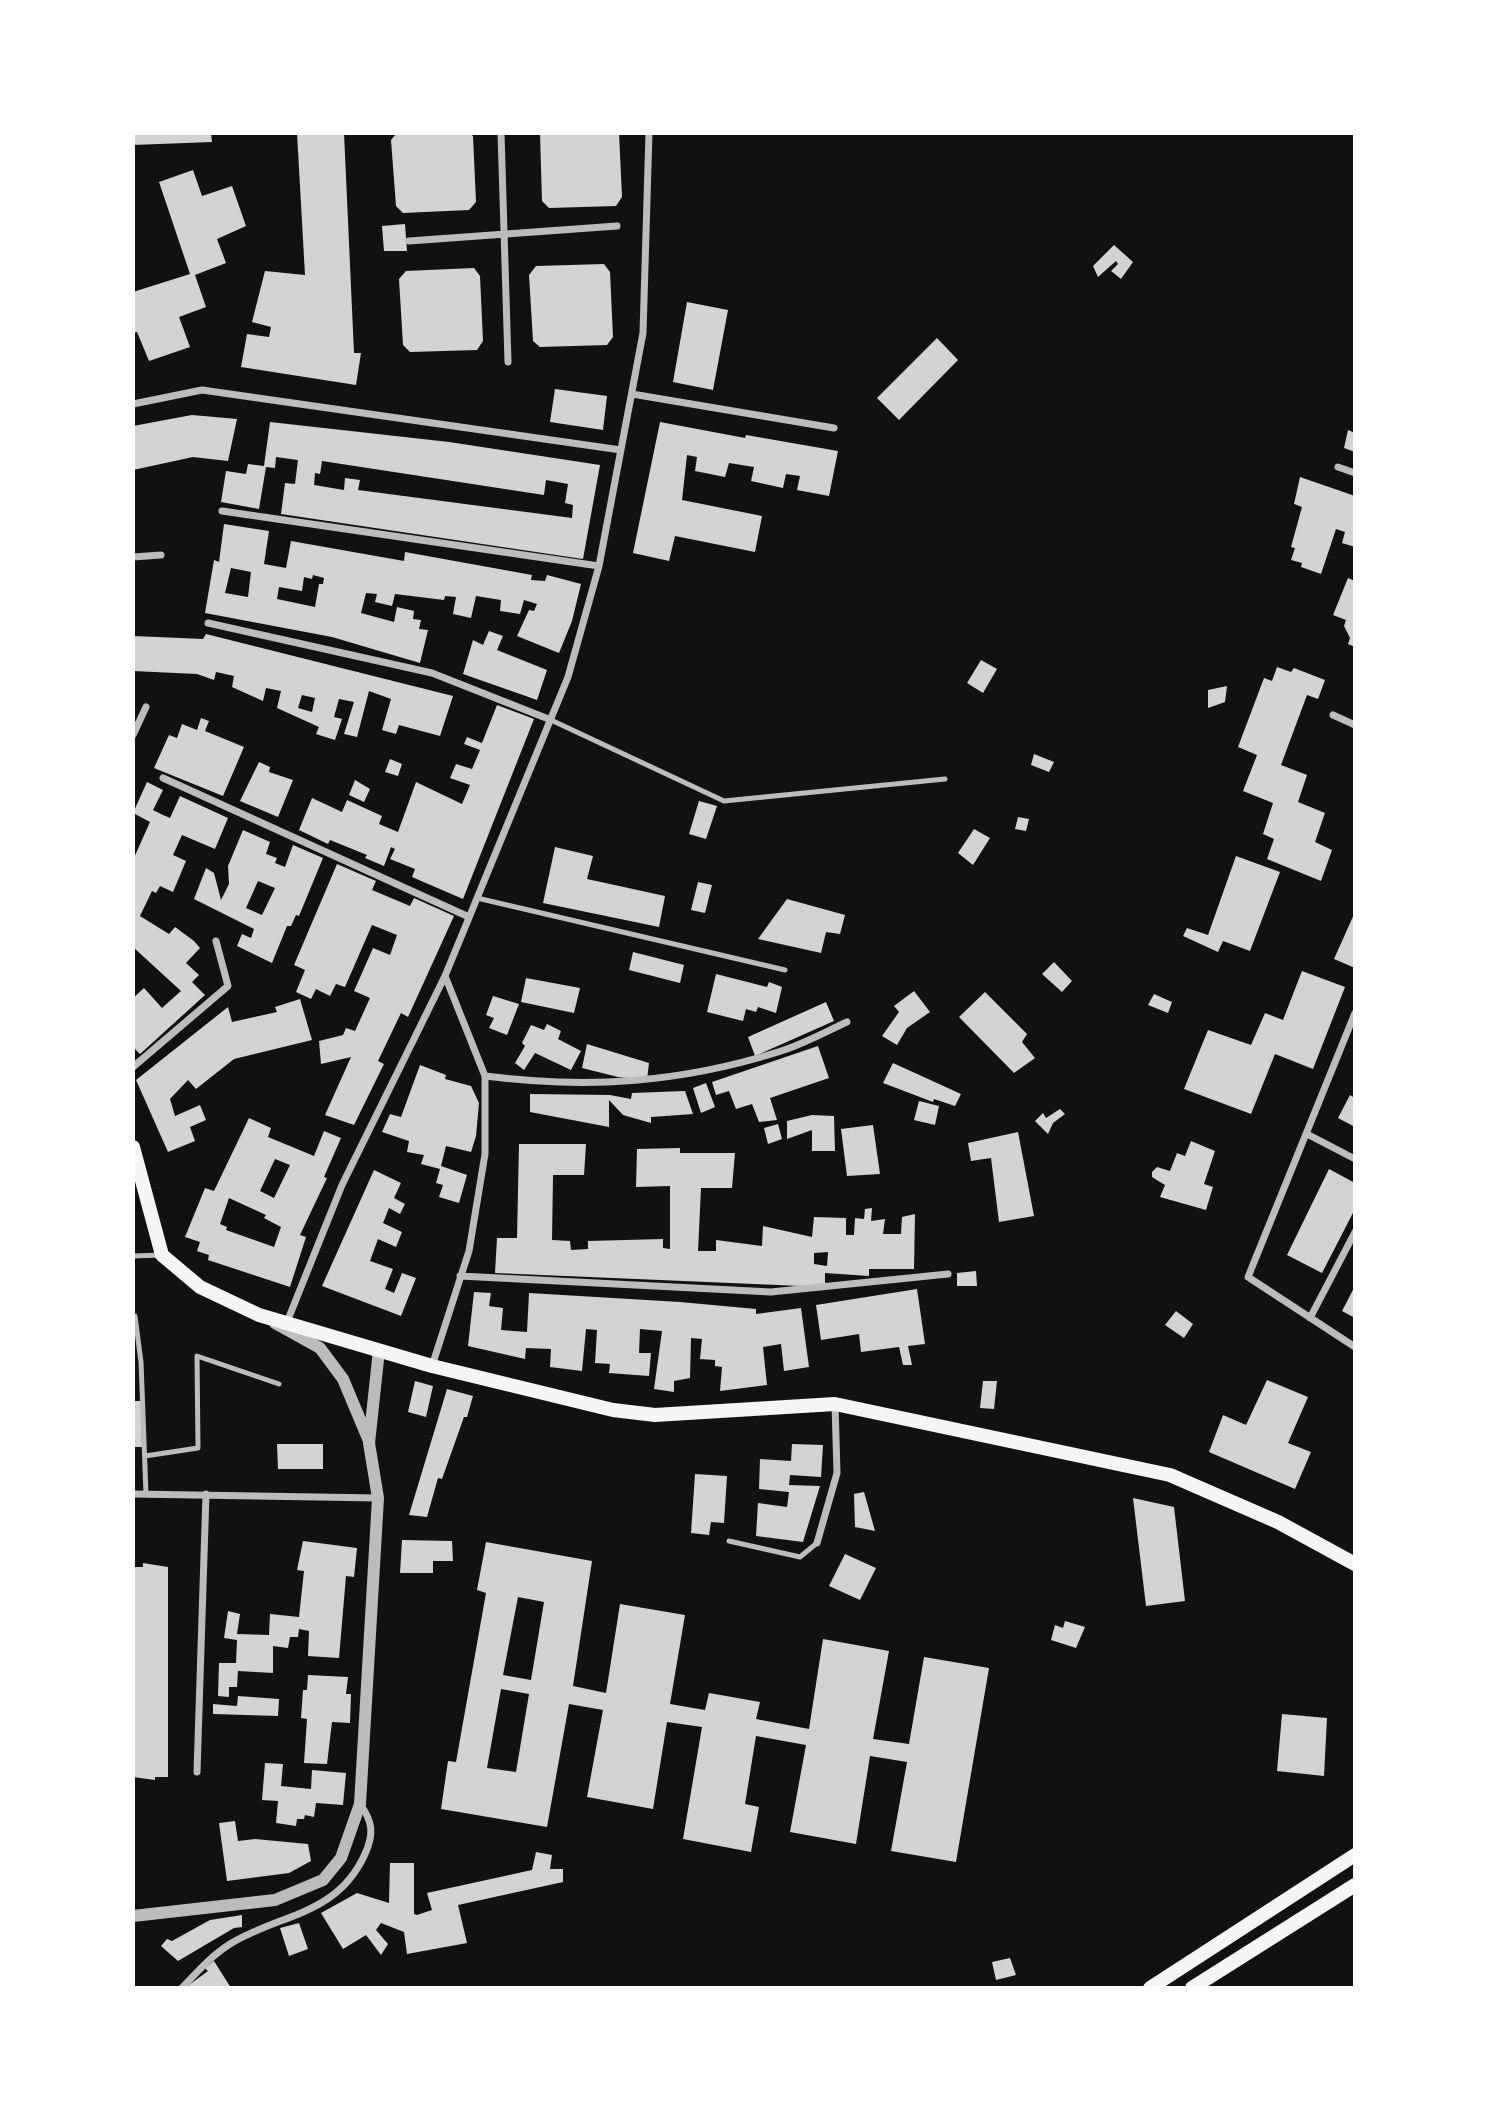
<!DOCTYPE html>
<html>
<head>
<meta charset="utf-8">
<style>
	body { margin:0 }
	#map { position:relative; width:1488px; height:2121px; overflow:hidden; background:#111; font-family:Arial,sans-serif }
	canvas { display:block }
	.frame { position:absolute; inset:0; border:135px solid #fff; pointer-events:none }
</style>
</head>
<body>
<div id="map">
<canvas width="1488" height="2121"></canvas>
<div class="frame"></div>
</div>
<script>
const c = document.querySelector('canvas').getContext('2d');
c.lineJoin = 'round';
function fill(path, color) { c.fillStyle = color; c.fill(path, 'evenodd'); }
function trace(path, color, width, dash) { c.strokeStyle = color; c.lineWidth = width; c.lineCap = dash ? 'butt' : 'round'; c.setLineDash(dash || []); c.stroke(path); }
const building = new Path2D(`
	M133 133H211L212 142 133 145Z
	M297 133H344L354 353H361L356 385 241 367 247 334 269 337 271 327 252 322 265 271 305 275Z
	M397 133H470L473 136 476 202 469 210 403 213 396 206 391 140Z
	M540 133H619L622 197 616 206 549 208 542 201Z
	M193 170 202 196 232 186 246 226 217 239 226 263 195 275 206 307 179 317 190 347 149 361 137 332 133 333V292L190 274 159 182Z
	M405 224 407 251H384L382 226Z
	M1114 245 1133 262 1121 279 1111 271 1118 264 1116 261 1098 277 1093 266Z
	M604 264 610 272 613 337 607 345 540 347 533 341 529 275 536 266Z
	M474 268 480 276 483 341 477 350 410 352 403 345 399 279 406 271Z
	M687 302 728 310 713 390 673 382Z
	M937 338 958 360 899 420 877 398Z
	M555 389 607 396 603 430 550 422Z
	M192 415 237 419 228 461 193 457 133 470V426Z
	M270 422 449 442 600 465 583 559 281 514 285 483 295 484 298 460 276 457 275 468 266 467 259 509 221 502 226 471 246 474 248 464 264 466ZM322 461 544 495 546 480 568 484 565 503 573 505 572 518 358 490 360 480 345 478 344 490 314 485 315 473 320 474Z
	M660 422 745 438 746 435 838 451 829 496 797 490 800 476 786 474 783 488 751 481 754 467 729 463 725 477 695 471 697 457 687 455 682 500 762 516 755 552 675 536 669 561 633 553Z
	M1348 430 1355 433V452L1344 448Z
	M1300 477 1355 496V547L1342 543 1345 532 1336 529 1321 574 1301 567 1302 563 1291 560 1295 548 1291 547 1302 507 1294 504Z
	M224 524 269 531 264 564 286 568 291 541 404 561 405 552 532 575 531 580 545 581 547 575 581 584 572 621 559 653 517 636 529 610 534 611 537 604 524 600 520 614 500 611 501 600 476 596 471 618 453 614 456 597 445 596 444 600 395 594 392 606 375 602 377 594 366 593 361 613 394 622 397 607 414 611 413 619 421 620 419 629 428 630 420 663 332 637 205 613 214 560 219 562ZM231 568 251 572 248 597 225 593ZM313 575 324 578 323 584H319L315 607 277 599 279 587 302 591 304 577 312 579Z
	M1348 578 1355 581V647L1348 644 1350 638 1344 626 1346 620 1333 615Z
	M489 631 503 636 497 650 547 670 537 700 463 674 473 640 483 645Z
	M206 634 453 696 440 736 399 725 396 734 382 730 391 699 369 691 357 737 344 734 354 702 339 699 334 717 342 719 335 740 316 734 319 727 277 708 281 691 266 688 263 701 232 687 234 676 216 672 214 680 197 674 133 671V636L203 639ZM302 695 315 698 312 712 298 708Z
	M981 660 997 669 983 693 967 683Z
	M1277 667 1291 672 1294 668 1325 680 1318 699 1307 695 1281 765 1307 775 1298 802 1325 813 1315 842 1332 850 1321 881 1267 859 1274 839 1263 834 1273 803 1243 791 1257 755 1238 747 1264 678 1272 681Z
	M1227 686 1225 702 1208 708V690Z
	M497 705 534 719 463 899 412 877 415 869 390 859 395 849 391 847 384 866 365 858 367 855 330 840 328 844 299 830 312 798 342 812 347 800 382 816 379 824 398 832 416 782 462 804 470 785 450 778 456 764 472 769 480 750 464 744 467 737 482 743Z
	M201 718 209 721 205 731 244 747 223 796 154 768 169 735 177 738 182 724 197 730Z
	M1034 754 1054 762 1049 772 1031 765Z
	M390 759 402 764 398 776 385 772Z
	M259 762 270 767 269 772 293 780 278 817 240 801Z
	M355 780 370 789 364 802 349 795Z
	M147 782 163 790 153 810 163 815 170 818 180 796 228 818 215 849 182 835 173 855 186 861 173 892 160 886 156 893 152 891 140 916 169 934 175 927 194 941 200 948 186 963 199 975 192 982 205 995 140 1054 133 1047V998L144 988 162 1008 181 991 133 947V860L150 822 133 813Z
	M699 801 717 806 706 839 689 834Z
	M1018 817 1029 819 1026 831 1015 829Z
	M974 829 990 838 973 865 958 853Z
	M243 830 270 842 266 854 277 858 275 863 285 867 293 845 323 858 299 916 296 915 291 926H287L272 963 237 946 242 934 251 938 254 929 194 899 206 868 214 873 221 900 229 884 228 866ZM258 881 275 888 262 915 246 908Z
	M555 847 593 856 587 879 665 896 659 927 543 903Z
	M1236 856 1280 872 1250 951 1223 941 1218 952 1183 936 1187 928 1208 935Z
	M337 864 376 881 372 890 410 906 414 898 454 916 408 1017 401 1013 378 1061 384 1064 354 1125 325 1115 351 1057 321 1064 319 1041 343 1035 346 1028 355 1031 370 998 354 991 373 948 390 955 397 935 372 925 345 987 336 984 330 996 316 989 311 999 296 992 305 970 294 965Z
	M698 882 712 885 705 913 691 910Z
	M787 899 845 915 840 934 826 932 821 953 758 939Z
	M1355 912V968L1334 959Z
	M633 952 684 965 680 983 629 970Z
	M1054 962 1072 981 1062 992 1042 974Z
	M1302 971 1345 987 1313 1069 1275 1054 1251 1114 1184 1089 1208 1030 1251 1045 1265 1013 1283 1020Z
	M716 974 767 987 769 982 782 987 776 1013 758 1007 756 1012 746 1009 743 1021 707 1012Z
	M526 978 580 988 574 1013 521 1002Z
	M914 991 930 1012 907 1028 897 1045 882 1036 899 1012 894 1006Z
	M985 992 1027 1034 1022 1042 1035 1058 1014 1073 959 1017Z
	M1154 994 1172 1002 1168 1013 1148 1005Z
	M493 996 519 1004 507 1035 489 1028 494 1018 486 1015Z
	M300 999 312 1040 234 1059 196 1089 188 1080 170 1099 175 1116 200 1105 206 1120 190 1127 195 1141 168 1152 136 1080 228 1007 232 1022 277 1012 275 1007Z
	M826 1002 834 1021 755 1056 748 1037Z
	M547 1024 561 1031 558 1039 581 1051 571 1070 535 1053 524 1070 515 1063 525 1046 522 1043 531 1025 544 1030Z
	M587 1044 649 1063 647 1080 618 1077 582 1068Z
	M818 1046 829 1078 770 1098 777 1120 759 1122 752 1104 736 1109 729 1091 716 1095 712 1082Z
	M893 1063 961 1094 955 1106 934 1099 933 1102 883 1083Z
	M420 1065 446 1075 445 1079 471 1086 479 1103 476 1136 471 1152 446 1146 441 1166 467 1175 459 1203 439 1197 443 1185 436 1183 440 1169 421 1164 424 1155 407 1152 409 1141 382 1132 390 1114 401 1117Z
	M706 1083 715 1107 701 1113 693 1088Z
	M685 1091 693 1114 651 1117V1123L623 1115 609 1100V1127L530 1112V1094L610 1095 631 1099 632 1093Z
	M1350 1095 1355 1098V1127L1338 1118Z
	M919 1101 939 1106 935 1125 914 1120Z
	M1060 1109 1065 1114 1053 1123 1048 1134 1035 1121 1043 1113 1046 1118Z
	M812 1115 834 1116 835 1151H812V1130L787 1139V1121Z
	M249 1118 271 1128 268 1137 314 1156 324 1131 341 1138 324 1177 327 1178 300 1235 306 1237 290 1287 208 1260 209 1255 197 1251 200 1242 185 1237 205 1188 214 1191ZM275 1159 290 1165 274 1198 260 1191ZM229 1198 266 1215 264 1218 281 1227 274 1247 226 1230 227 1227 220 1224Z
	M778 1124 782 1139 768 1144 764 1128Z
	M873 1125 880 1174 847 1176 841 1129Z
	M1018 1132 1034 1216 999 1222 991 1158 971 1161 968 1143Z
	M1191 1141 1215 1151 1204 1184 1213 1187 1206 1210 1160 1197 1165 1185 1152 1177V1172L1157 1167 1170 1171 1177 1153 1185 1156Z
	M519 1144H586L584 1175H553L552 1240 570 1241 571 1250 588 1249V1241L663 1239V1248L670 1249V1186L636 1187 637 1149 680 1148V1153H735L732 1188H701L698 1251H716V1240L762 1246 763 1226 812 1237 814 1217 846 1218V1235H854L855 1218 864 1219 865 1209 872 1208 871 1221 885 1219 883 1234H901L902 1217 915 1214 914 1269H869V1276L825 1273V1287L495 1273 497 1238H517ZM828 1252 827 1266 814 1264V1253Z
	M1329 1169 1355 1183V1209L1322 1273 1287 1255Z
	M374 1170 401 1183 394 1198 405 1204 400 1214 389 1208 383 1223 402 1232 396 1247 378 1239 370 1261 393 1269 385 1289 394 1293 402 1273 416 1278 401 1316 322 1286Z
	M976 1271 977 1286H957V1273Z
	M1355 1286V1318L1342 1311Z
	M917 1289 925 1344 908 1346 912 1365H903L899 1347 861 1352 859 1334 821 1340 816 1305Z
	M474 1292 491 1293 489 1306 503 1308 501 1330 527 1332 529 1293 680 1302 756 1309V1314L801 1308 809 1367 784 1371 781 1344 763 1347 767 1385 720 1391 722 1367 715 1366V1360L700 1359 702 1339 691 1338 690 1378 674 1381V1392L654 1389 662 1331 640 1329 639 1353H651L649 1376 609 1373 610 1364 595 1363 597 1330 586 1329 582 1371 550 1367 551 1349 526 1348 525 1359 468 1346Z
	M1176 1311 1193 1324 1184 1338 1165 1325Z
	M1267 1380 1308 1397 1288 1443 1311 1452 1295 1489 1209 1452 1223 1415 1246 1425Z
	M415 1381 433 1386 426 1417 408 1412Z
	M983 1381H997L994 1409 980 1408Z
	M447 1389 473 1396 467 1417H464L442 1479 438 1478 427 1517 409 1515Z
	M133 1401H141L142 1447H133Z
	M277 1444H323V1469H278Z
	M792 1444 823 1445 821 1477 790 1475 789 1485 820 1486 803 1542 756 1536 758 1503 787 1507 789 1492 759 1489 760 1459 791 1461Z
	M695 1474 727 1476 724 1523 711 1522 709 1535 691 1533Z
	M864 1492 875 1531 855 1527 854 1494Z
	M1133 1498 1174 1507 1185 1601 1146 1606Z
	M402 1540 452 1541 453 1561H433V1573H400Z
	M303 1541 357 1548 354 1577 346 1576 339 1658 308 1656 309 1631 299 1629 298 1637H290L288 1648 273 1646V1673L238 1671 237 1687H229V1697L218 1696 219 1663H236L237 1640 224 1638 228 1611 240 1614 237 1634 269 1635 270 1614 299 1617 304 1571 297 1570Z
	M486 1542 592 1561 573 1686 606 1693 620 1604 685 1615 670 1704 705 1710 709 1693 760 1702 756 1719 809 1729 823 1639 889 1651 873 1739 909 1744 924 1657 989 1668 956 1862 891 1851 907 1762 870 1756 856 1844 790 1832 806 1745 756 1736 745 1804 759 1807 751 1852 683 1839 702 1727 667 1722 653 1809 587 1797 603 1710 569 1704 547 1827 441 1809 448 1761 456 1762 486 1593 477 1590ZM518 1597 544 1602 531 1680 503 1675ZM501 1689 529 1694 516 1772 487 1768Z
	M845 1554 876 1568 860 1600 829 1586Z
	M143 1563 168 1567V1777H155V1780L133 1777V1567H143Z
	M1065 1621 1085 1627 1076 1648 1051 1640 1055 1625 1063 1628Z
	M308 1675 348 1677 346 1694H351L350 1723 332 1722 327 1764 304 1763 307 1719 301 1718 303 1690H307Z
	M238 1696 279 1699 278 1716 213 1714V1704L237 1706Z
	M1282 1714 1327 1718 1324 1776 1277 1771Z
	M265 1763 283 1764 281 1786 311 1789 312 1770 346 1773 343 1805 316 1803 314 1817 305 1815 304 1819H297L296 1826 276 1823 278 1801 262 1800Z
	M235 1821 238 1841 255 1839 308 1844 311 1861 289 1873 227 1881 219 1823Z
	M536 1852 552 1855 550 1869H563V1882L458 1905 467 1943 407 1954 404 1932 381 1923 376 1930 388 1944 381 1955 366 1935 343 1949 321 1913 357 1893 389 1903 390 1863H414V1914L417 1915 432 1910 427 1893 532 1870Z
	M242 1915V1927L234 1928 178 1961 161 1946 167 1939 172 1941 210 1920Z
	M299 1923 308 1949 289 1956 280 1928Z
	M1010 1958 1016 1975 996 1980 992 1962Z
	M214 1961 231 1988H191L189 1985 208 1971 205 1968Z`);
const service = new Path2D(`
	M551 720 724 801 945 779
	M477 898 785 970
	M133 1256 162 1255
	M135 1316 141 1362 146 1494
	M145 1456 198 1448 197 1356 279 1384
	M729 1541 800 1557 817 1543`);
const minor = new Path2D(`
	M501 133 508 362
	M409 241 617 226
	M632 394 834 428
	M133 404 202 390 621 450
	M1338 467 1355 473
	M222 511 599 566
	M133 557 161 555
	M208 623 432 673 551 720
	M1333 715 1355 725
	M133 735 146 707
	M163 778 469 917
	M1355 1013 1248 1277 1355 1347
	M133 1067 228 986 216 941
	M485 1076C587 1089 679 1083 778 1052 802 1045 825 1032 847 1022
	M1307 1134 1355 1159
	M460 1276 771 1292 948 1274
	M1310 1318 1355 1232
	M287 1322 342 1185 445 976 568 677 599 566 643 333 649 133
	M432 1366 469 1251 485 1154V1076L445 976
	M133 1494 378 1498
	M817 1543 837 1473 835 1404
	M197 1772 206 1494
	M182 1988C197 1972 211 1956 230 1944 281 1913 337 1916 365 1854 374 1834 373 1822 360 1804`);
const tertiary = new Path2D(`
	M275 1323 320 1348 343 1379 369 1441
	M133 1916 275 1900 323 1880 341 1858 360 1804 378 1498 369 1443 379 1350`);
const secondary = new Path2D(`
	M133 1147 162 1255 200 1287 259 1315 432 1366 613 1410 655 1415 835 1404 1170 1475 1278 1522 1355 1564
	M1150 1988 1355 1855
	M1192 1988 1355 1885`);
fill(building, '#d3d3d3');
trace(service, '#bcbcbc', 5);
trace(minor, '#bcbcbc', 7);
trace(tertiary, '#bcbcbc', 12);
trace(secondary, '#f5f5f5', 14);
</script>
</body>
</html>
